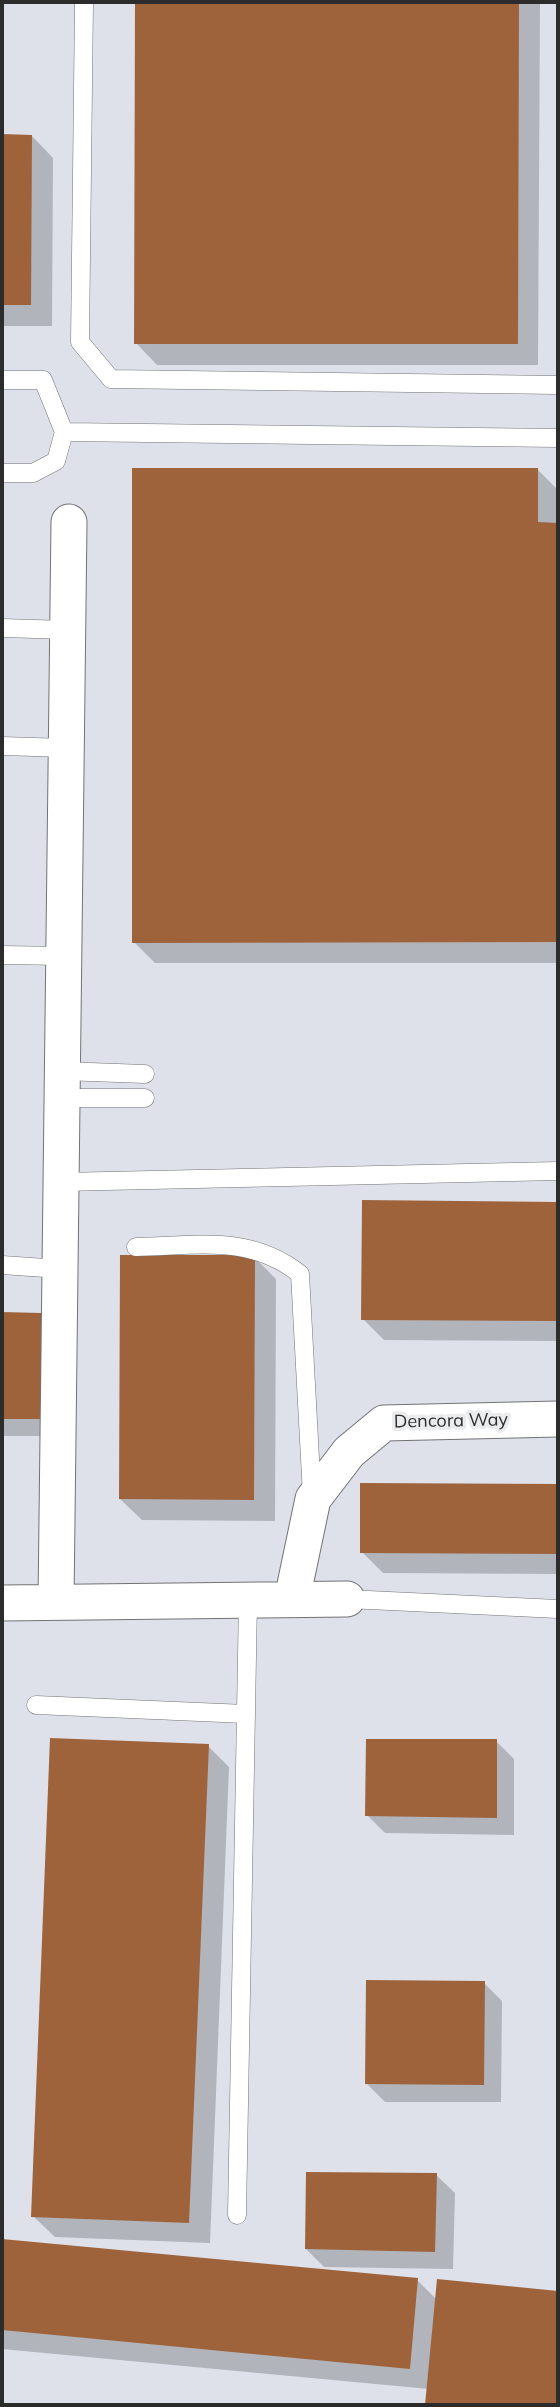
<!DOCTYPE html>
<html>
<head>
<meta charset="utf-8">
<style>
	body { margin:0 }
	#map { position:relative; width:560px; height:2407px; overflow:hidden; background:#ebecee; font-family:Mulish,sans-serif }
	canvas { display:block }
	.frame { position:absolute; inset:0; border:4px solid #2c2c2d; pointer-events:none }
</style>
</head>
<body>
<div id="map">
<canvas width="560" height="2407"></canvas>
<div class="frame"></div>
</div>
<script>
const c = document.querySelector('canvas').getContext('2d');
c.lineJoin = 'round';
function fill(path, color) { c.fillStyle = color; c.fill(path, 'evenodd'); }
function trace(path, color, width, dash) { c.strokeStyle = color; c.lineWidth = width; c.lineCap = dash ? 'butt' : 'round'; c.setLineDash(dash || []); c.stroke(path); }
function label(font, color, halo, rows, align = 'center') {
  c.font = font + ' Mulish,sans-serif'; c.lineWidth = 7; c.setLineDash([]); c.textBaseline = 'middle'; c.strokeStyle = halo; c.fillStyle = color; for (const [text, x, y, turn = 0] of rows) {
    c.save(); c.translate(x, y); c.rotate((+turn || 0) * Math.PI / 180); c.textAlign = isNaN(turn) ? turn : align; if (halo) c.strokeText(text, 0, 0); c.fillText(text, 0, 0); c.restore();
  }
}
const built = new Path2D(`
	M2 2H558V2405H2Z`);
const shadow = new Path2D(`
	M137 2H540L538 365H157L136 343Z
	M2 136H32L53 158 52 326H2Z
	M537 469 558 490V963H155L134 942Z
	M363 1202 558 1203V1341L384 1340 363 1319Z
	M254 1257 276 1279 275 1521 142 1520 120 1499Z
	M2 1314H40L58 1332V1436H2Z
	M362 1485 558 1486V1574L383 1573 362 1552Z
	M496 1741 514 1759V1835L385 1833 367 1815Z
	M208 1746 229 1767 210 2243 55 2237 33 2216Z
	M484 1983 502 2001 501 2102H385L367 2084Z
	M436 2175 455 2193 453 2269 324 2267 306 2249Z
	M2 2241 417 2280 437 2300 439 2281 558 2292V2405H427L429 2389 2 2349Z`);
const building = new Path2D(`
	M135 2H519L518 344H134Z
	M2 134 32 135 31 305H2Z
	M132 468H538V522L558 523V942L132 943Z
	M362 1200 558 1202V1321L361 1320Z
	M120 1255H255L254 1500 119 1499Z
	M2 1312 41 1313V1419H2Z
	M360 1483 558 1484V1554L360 1553Z
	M50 1738 209 1744 189 2223 31 2217Z
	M366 1739H497V1818L365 1816Z
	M366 1980 485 1981 484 2085 365 2084Z
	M306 2172 437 2173 435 2252 305 2249Z
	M2 2239 418 2278 410 2369 2 2330Z
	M437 2279 558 2291V2405H425Z`);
const lane = new Path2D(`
	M84 2 80 342 111 379 558 385
	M2 380H43L64 432 56 461 33 473H2
	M64 432 558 438
	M2 628 67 630
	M2 746 66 748
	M2 955 64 956
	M62 1071 145 1074
	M62 1098H145
	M61 1182 558 1171
	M136 1247C197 1246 249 1234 300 1274L312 1495
	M2 1265 60 1269
	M347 1599 558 1609
	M36 1705 246 1714
	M237 2215 248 1600`);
const street = new Path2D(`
	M292 1599 313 1499 349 1452 384 1423 558 1419
	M56 1601 69 522
	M2 1603 347 1599`);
const streetNames = [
	["Dencora Way",451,1421,-1]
];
fill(built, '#dee1ea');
fill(shadow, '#0003');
fill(building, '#9f633c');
trace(lane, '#737376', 19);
trace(street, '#737376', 37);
trace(lane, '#fff', 18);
trace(street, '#fff', 35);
label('18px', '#2c2c2d', '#ebecee', streetNames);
</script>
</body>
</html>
